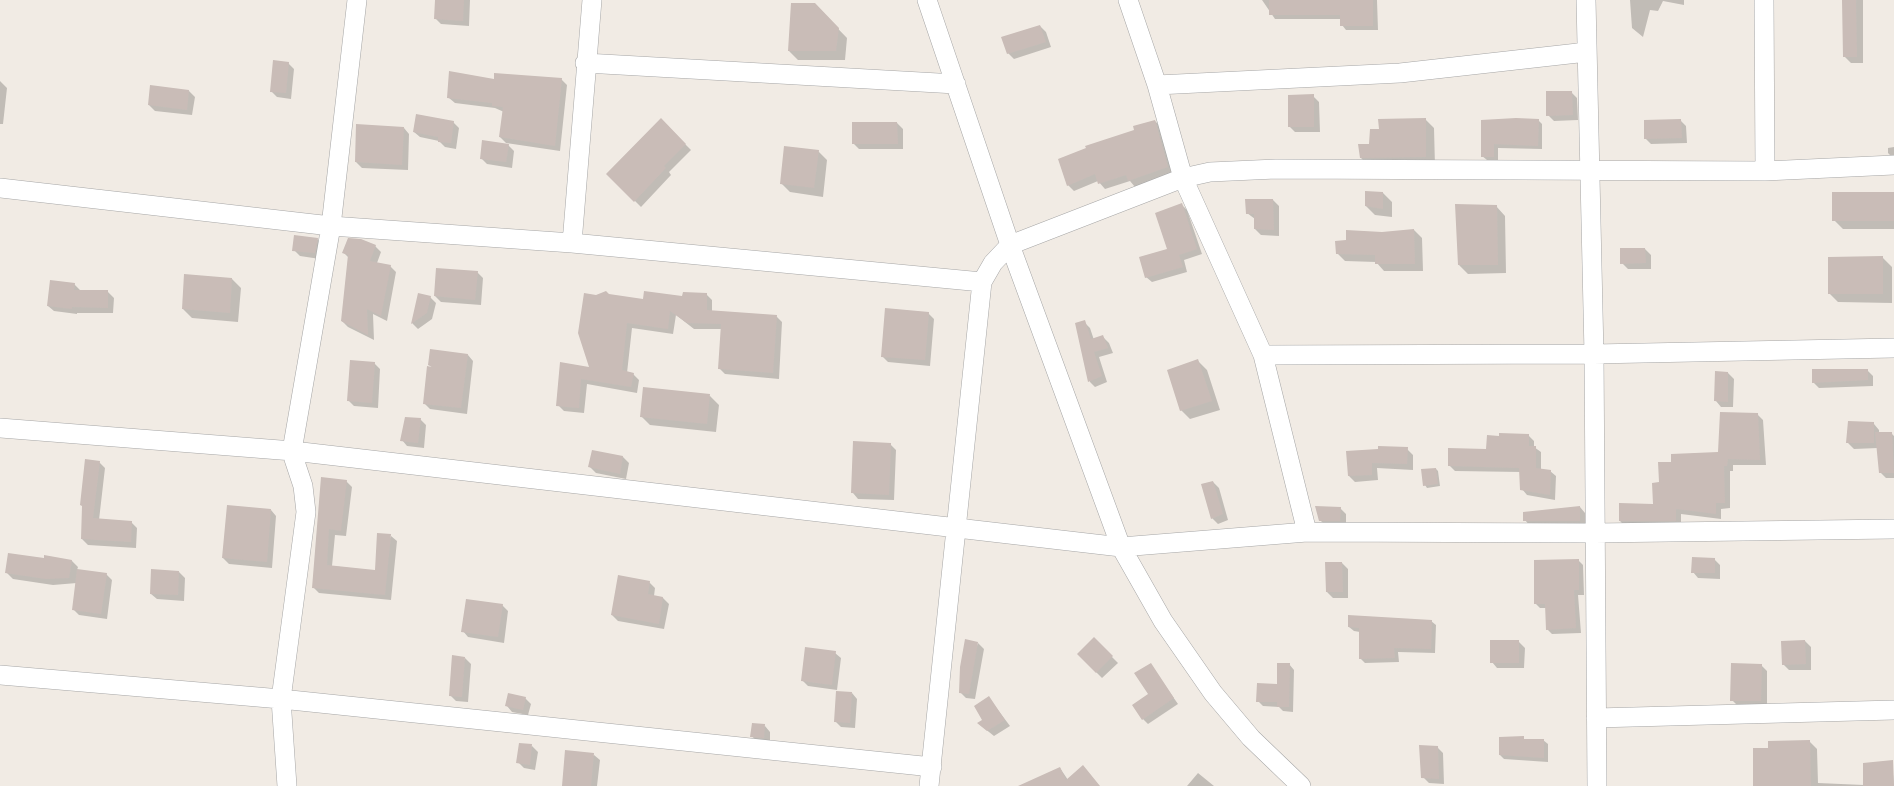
<!DOCTYPE html>
<html>
<head>
<meta charset="utf-8">
<style>
	body { margin:0 }
	canvas { display:block; background:#f1ebe4 }
</style>
</head>
<body>
<canvas width="1894" height="786"></canvas>
<script>
const c = document.querySelector('canvas').getContext('2d');
c.lineJoin = 'round';
function fill(path, color) { c.fillStyle = color; c.fill(path, 'evenodd'); }
function trace(path, color, width, dash) { c.strokeStyle = color; c.lineWidth = width; c.lineCap = dash ? 'butt' : 'round'; c.setLineDash(dash || []); c.stroke(path); }
const shadow = new Path2D(`
	M436 0H470L469 26 441 24 435 18Z
	M1262 0H1377L1378 30H1346L1342 25 1341 19H1275Z
	M1630 0H1684V5L1663 1 1658 11 1650 10 1643 37 1632 28Z
	M1844 0H1863V63H1851L1844 56Z
	M814 4 847 38 845 60H798L789 51Z
	M1040 26 1046 32 1051 47 1014 59 1008 53Z
	M288 63 294 69 291 99 277 97 271 91Z
	M561 79 567 85 560 151 506 143 514 151 512 168 487 164 481 158 508 145 500 137 504 112 495 108 455 103 449 98 495 80Z
	M0 81 7 88 3 124H0Z
	M189 91 195 97 192 115 155 111 149 105Z
	M1571 92 1577 98 1578 120 1554 121 1548 115Z
	M1313 96 1319 102 1320 132H1295L1289 126Z
	M1425 119 1434 128 1435 166 1370 167 1361 158 1370 146Z
	M661 120 691 150 669 172 671 175 641 207 608 174Z
	M1538 120 1542 124V149L1498 148V160H1487L1482 156V121Z
	M1680 120 1686 126 1687 143 1651 144 1645 138Z
	M1155 121 1161 127 1173 173 1135 187 1130 181 1105 189 1098 181 1074 191 1068 185 1136 130Z
	M453 122 459 128 456 149 445 147 439 141 420 137 414 132Z
	M897 123 903 129V149H859L853 143Z
	M404 128 409 134 408 170 362 168 356 162Z
	M1894 147V159L1888 153V148Z
	M818 151 827 160 823 197 790 192 781 183Z
	M1383 193 1392 202V217L1375 215 1366 206Z
	M1894 193V229H1843L1834 220Z
	M1273 200 1279 206V236L1261 235 1255 229V219L1247 213Z
	M1182 205 1187 210 1202 254 1184 260 1187 272 1152 282 1146 277 1168 250Z
	M1496 206 1505 216 1506 273 1468 274 1459 265Z
	M1414 230 1422 238 1423 271H1384L1376 262 1345 261 1337 253 1382 234Z
	M317 239 323 245 320 259 300 256 294 250Z
	M375 246 381 252 377 263 390 266 396 272 387 321 373 314 374 340 348 327 342 321 349 258 344 253Z
	M1645 249 1651 255V269H1628L1622 263Z
	M1883 258 1892 267V303L1838 302 1829 293Z
	M477 272 483 278 481 305 441 302 435 296Z
	M232 279 241 288 238 322 192 318 183 309Z
	M74 284 80 290 108 292 114 298 113 313H77V314L54 311 48 306Z
	M419 294 430 297 436 303 432 319 418 329 412 323Z
	M706 294 712 300V312L777 317 782 322 779 379 725 374 720 369 722 329H694L676 315 673 334 632 328 627 373 633 374 639 380 637 393 587 384 584 413 564 411 558 405 561 363 591 369 609 295 644 300Z
	M928 313 934 319 930 366 888 362 882 356Z
	M1084 322 1090 328 1094 340 1103 337 1109 343 1113 353 1099 357 1107 382 1095 387 1090 382 1077 324Z
	M468 355 473 361 467 414 430 409 424 403 433 368 429 364Z
	M1198 361 1207 370 1220 410 1190 419 1181 410Z
	M374 363 380 369 378 408 354 406 348 400Z
	M1867 370 1873 376V386L1819 388 1813 382Z
	M1728 373 1734 379 1733 407H1721L1716 401Z
	M710 396 719 405 716 432 650 425 641 416Z
	M1757 414 1763 420 1766 465H1733V471H1730V508L1721 509V519L1681 514V526L1626 527 1620 521 1655 506 1660 483 1673 463 1719 453Z
	M420 419 426 425 424 448 407 446 402 440Z
	M1874 424 1879 430V433H1891L1894 436V478H1886L1880 472 1878 448 1854 449 1848 443Z
	M1529 436 1534 441V447L1541 452V470L1550 471 1556 476 1555 500 1527 495 1522 489 1521 472 1455 471 1449 465Z
	M890 444 896 450 894 500 858 499 853 493Z
	M1407 449 1413 455V470L1377 468 1378 480 1355 482 1349 476 1347 452Z
	M623 457 629 463 626 479 596 473 590 467Z
	M99 462 105 468 99 520 131 522 137 528 136 548 88 545 82 539Z
	M1436 469 1438 471 1440 486 1427 488 1425 485Z
	M322 478 346 481 352 487 346 536 335 535 332 566 376 571 391 536 397 541 391 600 319 593 313 587Z
	M1213 482 1219 488 1228 520 1218 524 1212 518Z
	M1580 507 1585 513V526H1530L1525 520Z
	M1340 508 1346 514V526H1326L1320 520Z
	M271 510 276 516 272 568 229 564 223 558Z
	M46 557 72 561 78 567 77 570 106 574 112 580 107 619 79 615 73 609 77 583 53 585 13 579 7 573 46 559Z
	M1714 559 1720 565V579L1698 578 1693 572Z
	M1579 561 1583 565 1584 595H1578L1581 633 1552 634 1547 629 1546 608H1540L1535 603Z
	M1342 563 1348 569V598H1333L1327 592Z
	M179 572 185 578 184 601 157 599 151 594Z
	M649 582 655 588 654 596 663 598 669 604 664 629 618 621 612 615Z
	M502 605 508 611 504 643 468 637 463 631Z
	M1431 621 1436 625 1435 653 1398 652 1399 662 1365 663 1360 658V632L1354 631 1349 627Z
	M1094 639 1118 663 1102 678 1078 654Z
	M1805 641 1811 647V670H1789L1783 664Z
	M1519 642 1525 648 1524 668H1497L1492 662Z
	M978 643 984 649 975 699 966 698 960 692Z
	M835 653 841 658 837 690 808 686 802 680Z
	M465 658 471 664 468 702 456 701 450 695Z
	M1150 664 1178 704 1148 724 1143 719 1149 695Z
	M1289 664 1294 670 1293 712 1283 711 1279 707 1263 706 1258 701 1278 685Z
	M1761 665 1767 671V707L1738 706 1732 700Z
	M852 693 857 699 855 728 841 727 835 721Z
	M525 698 531 704 528 715 512 712 507 706Z
	M989 698 1010 726 994 736 979 724 984 720Z
	M765 726 770 732V743L757 742 752 736Z
	M1543 740 1548 744V762L1504 759 1500 755Z
	M1809 741 1817 749 1818 783 1864 785 1892 762 1894 786H1755L1770 750Z
	M532 746 538 752 535 770 524 768 518 762Z
	M1438 748 1443 753 1444 784 1429 783 1423 777Z
	M594 755 600 760 597 786H563Z
	M1060 768 1068 780 1100 786H1022Z
	M1198 773 1214 786H1187Z`);
const building = new Path2D(`
	M435 0H464L463 21 434 19Z
	M1269 0H1373V26H1340V15H1269Z
	M1842 0H1856L1857 57H1843Z
	M791 3H815L839 28 836 51H788Z
	M1040 25 1046 42 1007 54 1001 37Z
	M273 60 289 62 286 93 270 92Z
	M449 71 494 79V73L562 78 555 146 499 137 503 107 492 106V103L447 98Z
	M150 85 189 90 187 110 148 105Z
	M1546 91H1572L1573 115 1546 116Z
	M1314 94V127H1288V95Z
	M416 114 454 121 451 143 438 142V137L413 132Z
	M661 118 686 144 664 166 666 168 634 202 606 174Z
	M1426 118V157L1360 158 1358 144H1369L1370 129H1379L1378 119Z
	M1516 118 1539 119 1538 146 1494 144V157H1481V120Z
	M1681 119 1682 138 1644 139V120Z
	M1155 120 1168 167 1128 181 1126 175 1098 184 1095 174 1067 186 1058 159 1086 148 1085 146 1134 130 1133 126Z
	M852 122H897L898 144H852Z
	M356 124 404 127 402 165 355 162Z
	M482 140 509 144 506 162 480 159Z
	M784 146 819 150 814 188 780 184Z
	M1365 191 1383 192V209L1365 206Z
	M1832 192H1894V221H1832Z
	M1245 199H1273L1274 230 1254 229V214H1246Z
	M1182 203 1197 249 1179 255 1183 267 1145 278 1139 257 1167 249 1155 213Z
	M1455 204 1497 205 1498 265H1458Z
	M1414 229 1415 264H1375V255L1336 254 1335 241 1346 240V230L1382 232Z
	M294 235 318 238 315 253 292 251Z
	M348 238 361 239 376 245 370 261 391 265 381 316 367 309 368 335 341 321 348 255 342 253Z
	M1620 248H1645L1646 263 1620 264Z
	M1883 256V294H1828V257Z
	M436 268 478 271 475 300 434 296Z
	M184 274 232 278 230 313 182 309Z
	M50 280 75 283 74 290H108V308L72 307V309L47 306Z
	M606 291 609 294 643 299 644 291 682 296 683 292 707 293V310L777 315 773 373 718 369 721 324 687 323 670 311 668 329 627 323 622 370 634 373 631 387 581 379 579 408 556 406 560 362 589 367 578 333 584 293 596 295Z
	M418 293 431 296 427 313 411 324Z
	M885 308 929 312 925 360 881 357Z
	M1085 320 1091 339 1103 335 1108 348 1094 352 1102 376 1088 382 1075 323Z
	M430 349 468 354 461 408 423 404 427 366 432 367 428 365Z
	M1198 359 1212 401 1180 411 1167 370Z
	M350 360 375 362 372 403 347 401Z
	M1812 369H1868V380L1812 383Z
	M1715 371 1728 372V402L1714 401Z
	M643 387 710 394 707 424 640 417Z
	M1720 412 1758 413 1760 460 1728 459 1727 466H1724L1725 503H1716V514L1676 509V521H1619V503L1653 504 1652 483 1659 482 1658 462H1671V454L1718 452Z
	M405 417 421 418 418 443 400 441Z
	M1848 421 1874 422V443H1846Z
	M1875 432H1892L1894 473H1879Z
	M1499 433 1529 434V446H1536V468L1551 470 1550 495 1520 490 1519 468 1448 466V448L1486 449 1487 435 1499 436Z
	M853 441 891 443 889 495 851 493Z
	M1378 446 1408 447 1407 464 1372 463V475L1348 476 1346 451 1378 449Z
	M592 450 623 456 620 474 588 467Z
	M85 459 100 461 93 518 132 521 131 542 81 539 82 506 80 505Z
	M1436 468 1438 484 1423 486 1421 469Z
	M321 477 347 480 341 531 329 529 327 565 375 570 377 533 391 534 385 595 312 588Z
	M1213 481 1223 514 1211 519 1201 484Z
	M227 505 271 509 267 562 222 558Z
	M1315 506 1341 507 1340 521H1319Z
	M1580 506V521H1523V512Z
	M8 553 44 558V555L72 560 69 578 46 579 5 573Z
	M1692 557 1715 558V573H1691Z
	M1579 559V590H1574L1576 628 1546 630 1545 604H1534V560Z
	M1325 562H1342L1343 592H1326Z
	M77 569 107 573 101 614 72 610Z
	M151 569 179 571 178 595 150 594Z
	M618 575 650 581 648 594 663 597 659 624 611 615Z
	M466 599 503 604 498 637 461 632Z
	M1348 615 1432 620 1431 649 1394 648 1395 658 1359 659V628L1348 627Z
	M1094 637 1113 656 1096 673 1077 654Z
	M965 639 978 642 969 694 959 693 960 667Z
	M1490 640H1519V663H1490Z
	M1805 640 1806 664 1782 665 1781 641Z
	M805 647 836 651 832 685 801 681Z
	M452 655 465 657 462 697 449 696Z
	M1151 663 1174 698 1142 720 1132 705 1148 694 1134 673Z
	M1277 663H1290L1289 707H1277V702H1256L1257 683 1277 684Z
	M1731 663 1762 664 1761 701H1730Z
	M836 691 852 692 850 723 834 722Z
	M508 693 526 697 523 710 505 706Z
	M989 696 1005 720 987 731 977 723 982 720 974 706Z
	M752 723 765 724 764 738 750 737Z
	M1524 736V739H1544V758L1499 755V737Z
	M1810 740 1811 786H1753V748H1768V741Z
	M519 743 532 744 530 765 516 763Z
	M1419 745 1438 746 1439 779 1421 778Z
	M565 750 594 753 591 786H562Z
	M1893 760 1894 786H1863V763Z
	M1083 765 1100 786H1018L1060 767 1066 780Z`);
const minor = new Path2D(`
	M927 0 1010 245 1121 547 1163 621 1213 693 1251 738 1301 786
	M1128 0 1157 85 1183 178 1263 355 1307 532
	M1586 0 1594 354 1597 786
	M1764 0 1765 171
	M585 63 956 84
	M1157 85 1400 73 1587 52
	M0 188 331 226 572 243 982 282
	M572 243 592 0
	M1263 355 1594 354 1894 348
	M0 428 293 451 1121 547 1307 532 1595 533 1894 529
	M0 675 281 699 932 767
	M1596 718 1894 710
	M287 786 281 699 306 512 303 486 294 459 293 445 331 226 357 0
	M929 786 982 282 993 263 1010 245 1183 178 1210 172 1276 169 1765 171 1894 165`);
fill(shadow, '#0003');
fill(building, '#c9bcb7');
trace(minor, '#a6a6a6', 20);
trace(minor, '#fff', 19);
</script>
</body>
</html>
